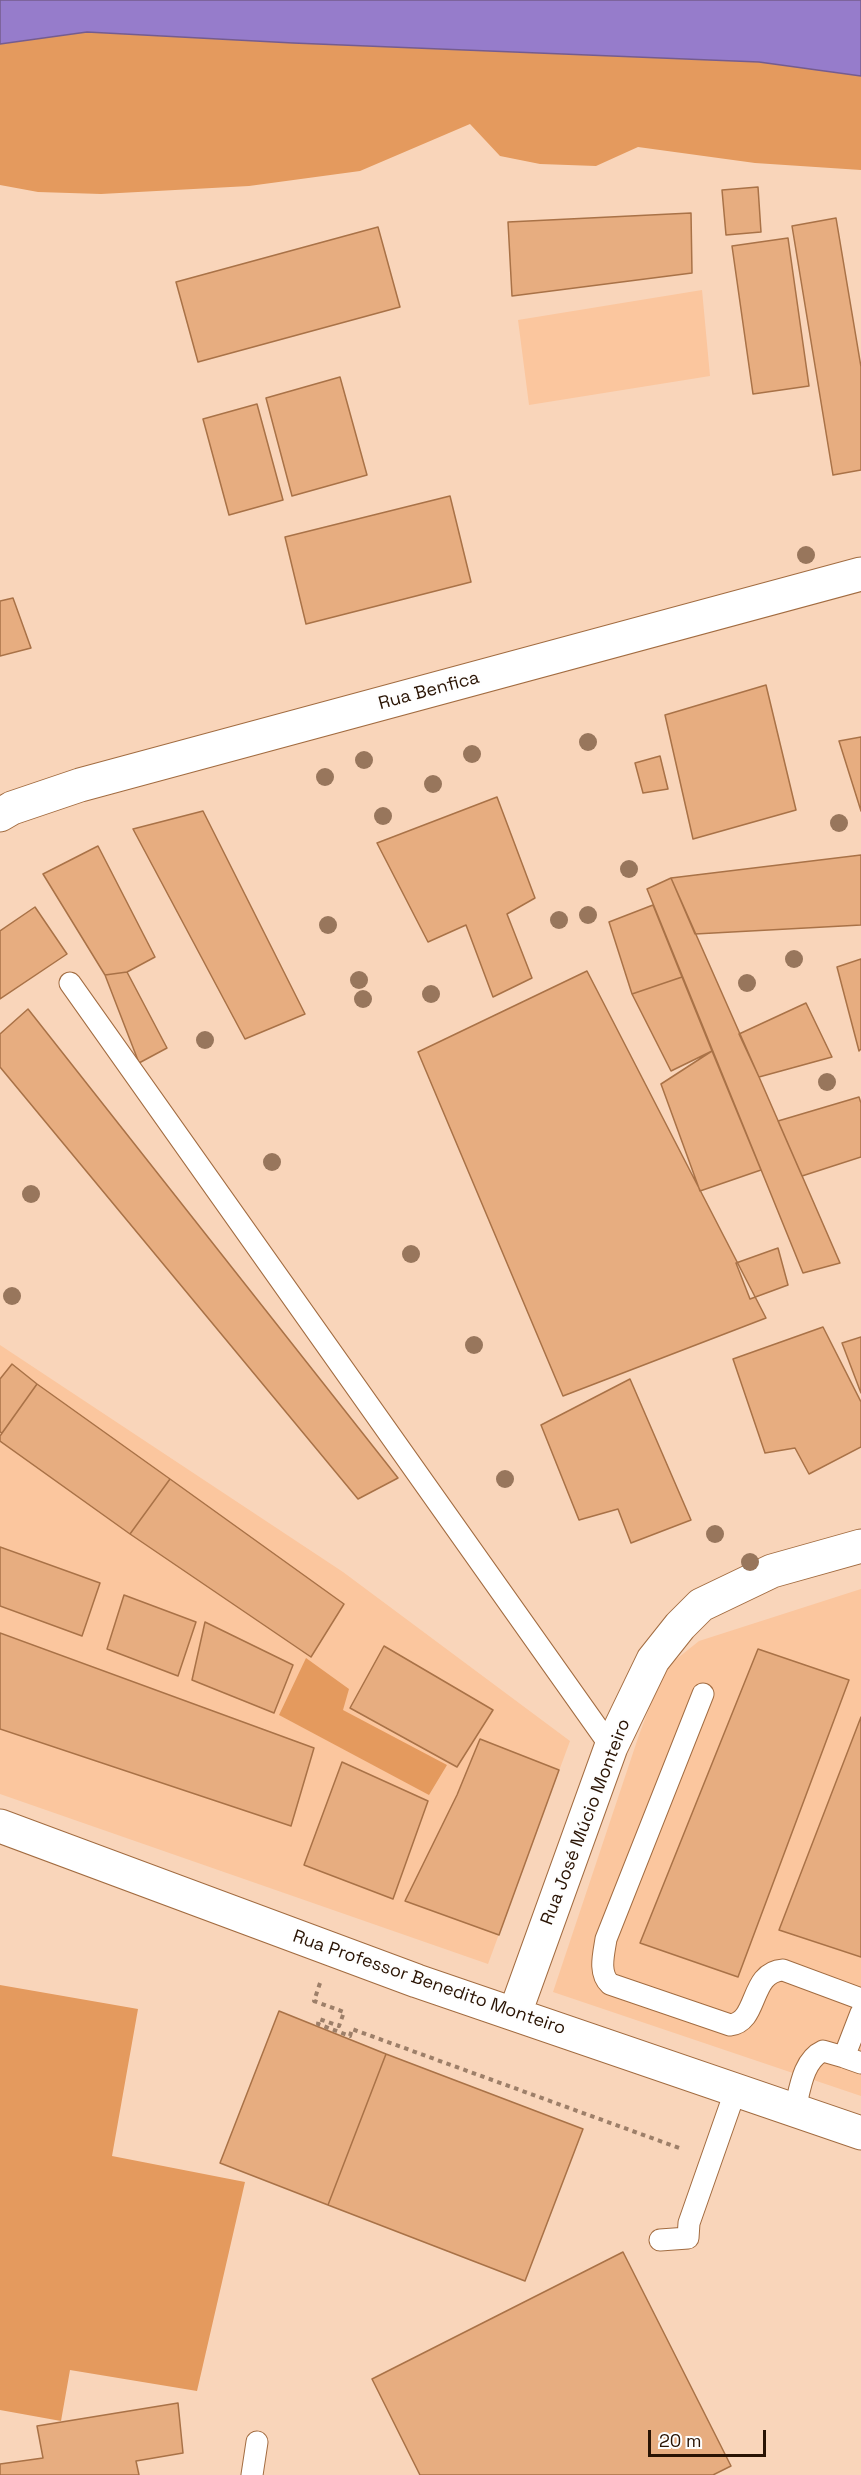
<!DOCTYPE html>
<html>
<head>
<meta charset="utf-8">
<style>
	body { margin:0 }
	#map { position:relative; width:861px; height:2475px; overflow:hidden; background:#f9d5ba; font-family:"Space Grotesk",sans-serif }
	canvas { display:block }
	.scale { position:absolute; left:648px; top:2430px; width:118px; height:27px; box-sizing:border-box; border:3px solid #291303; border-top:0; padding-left:8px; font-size:18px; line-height:21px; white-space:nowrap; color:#291303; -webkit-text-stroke:4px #fefefe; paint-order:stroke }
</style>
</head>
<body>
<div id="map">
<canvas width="861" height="2475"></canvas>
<div class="scale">20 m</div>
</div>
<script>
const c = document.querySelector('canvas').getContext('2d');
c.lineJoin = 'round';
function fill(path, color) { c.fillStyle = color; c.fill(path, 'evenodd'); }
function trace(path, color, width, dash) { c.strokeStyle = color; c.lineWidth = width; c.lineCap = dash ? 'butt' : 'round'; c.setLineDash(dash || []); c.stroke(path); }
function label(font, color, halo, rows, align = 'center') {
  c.font = font + ' "Space Grotesk",sans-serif'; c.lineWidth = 4.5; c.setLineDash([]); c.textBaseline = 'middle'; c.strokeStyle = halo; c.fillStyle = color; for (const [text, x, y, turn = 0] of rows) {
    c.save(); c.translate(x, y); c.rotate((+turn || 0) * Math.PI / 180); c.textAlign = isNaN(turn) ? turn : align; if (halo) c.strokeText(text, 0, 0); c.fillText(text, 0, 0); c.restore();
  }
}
const built = new Path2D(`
	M702 290 710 376 529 405 518 320Z
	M0 1345 343 1572 570 1741 488 1964 0 1794Z
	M861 1589V2096L553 1992 639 1735 664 1669 699 1641Z`);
const green = new Path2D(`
	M87 32 293 43 759 62 861 76V170L755 163 638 147 596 166 540 164 500 156 470 124 360 171 249 186 101 194 38 192 0 185V44Z
	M306 1658 349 1689 343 1710 447 1765 429 1795 279 1715Z
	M0 1985 138 2009 112 2156 245 2182 197 2391 70 2370 61 2421 0 2410Z`);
const water = new Path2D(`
	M0 0H861V76L759 62 293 43 87 32 0 44Z`);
const building = new Path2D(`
	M758 187 761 232 726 235 722 190Z
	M691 213 692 273 512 296 508 222Z
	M836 218 861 367V470L833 475 792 226Z
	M378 227 400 307 198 362 176 282Z
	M788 238 809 386 753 394 732 246Z
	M340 377 367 475 292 496 266 398Z
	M257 404 283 500 229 515 203 419Z
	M450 496 471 582 306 624 285 537Z
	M13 598 31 648 0 656V601Z
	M766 685 796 810 693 839 665 715Z
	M861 737V811L839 741Z
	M660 756 668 789 643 793 635 763Z
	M497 797 535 898 507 914 532 978 493 997 466 925 428 942 377 843Z
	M203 811 305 1014 245 1039 133 829Z
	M98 846 155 957 127 972 105 975 43 874Z
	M861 855V925L695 934 671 878Z
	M671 878 759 1077 840 1263 803 1273 647 889Z
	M653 905 682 977 632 994 609 922Z
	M35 907 67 954 0 999V931Z
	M861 959V1049L859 1051 837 967Z
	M587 971 766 1318 563 1396 418 1052Z
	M127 972 167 1048 139 1063 105 975Z
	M682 977 712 1051 671 1071 632 994Z
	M806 1003 832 1057 759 1077 739 1034Z
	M28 1009 398 1478 358 1499 0 1067V1034Z
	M712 1051 761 1170 700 1191 661 1084Z
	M859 1097 861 1103V1157L802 1176 778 1121Z
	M778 1248 788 1285 750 1299 736 1263Z
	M823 1327 861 1402V1447L809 1474 795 1448 765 1453 733 1359Z
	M861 1337V1393L842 1343Z
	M12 1364 37 1384 2 1433 0 1432V1379Z
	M630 1379 691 1520 631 1543 618 1509 579 1520 541 1425Z
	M37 1384 170 1479 130 1534 0 1441V1436Z
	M170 1479 344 1604 311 1657 130 1534Z
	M0 1547 100 1583 82 1636 0 1606Z
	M124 1595 196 1622 178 1676 107 1649Z
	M205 1622 293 1665 274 1713 192 1680Z
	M0 1633 314 1748 291 1826 0 1729Z
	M384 1646 493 1710 457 1767 350 1708Z
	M758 1649 849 1680 738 1977 640 1943Z
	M861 1717V1957L779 1930Z
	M480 1739 559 1770 499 1935 405 1901 457 1795Z
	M342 1762 428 1801 393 1899 304 1865Z
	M279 2011 386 2054 328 2205 220 2163Z
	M386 2054 583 2129 525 2281 328 2205Z
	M623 2252 731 2466 713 2475H420L372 2379Z
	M178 2403 183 2453 136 2461 139 2475H0V2464L43 2458 37 2426Z`);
const path = new Path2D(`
	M320 1983 314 2001 344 2012 339 2026 319 2019 318 2024 350 2036 352 2029 682 2149`);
const lane = new Path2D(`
	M70 983 611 1747
	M703 1694 606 1939C604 1953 598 1973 610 1984L730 2025C759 2022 749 1972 783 1970L861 1999
	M861 2013 844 2057 861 2063
	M795 2109C800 2089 803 2060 823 2051L844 2057
	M660 2240 688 2238 689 2223 736 2089
	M252 2475 257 2442`);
const secondary = new Path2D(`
	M0 1826 417 1981 861 2133
	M515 2013 611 1747 653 1660 680 1626 701 1605 772 1571 861 1546`);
const primary = new Path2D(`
	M0 815 12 808 80 785 861 574`);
const trees = [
	[806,555],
	[588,742],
	[472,754],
	[364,760],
	[325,777],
	[433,784],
	[383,816],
	[839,823],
	[629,869],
	[588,915],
	[559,920],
	[328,925],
	[794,959],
	[359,980],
	[747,983],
	[431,994],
	[363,999],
	[205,1040],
	[827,1082],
	[272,1162],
	[31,1194],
	[411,1254],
	[12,1296],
	[474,1345],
	[505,1479],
	[715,1534],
	[750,1562]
];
const streetNames = [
	["Rua Benfica",429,691,-15],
	["Rua José Múcio Monteiro",586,1822,-69],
	["Rua Professor Benedito Monteiro",429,1983,19]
];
fill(built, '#fbc69e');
fill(green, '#e49a5e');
fill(water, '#967ccb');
trace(water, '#755c8f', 1.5);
fill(building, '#e7ad80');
trace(building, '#a97247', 1.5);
trace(lane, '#a26c41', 23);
trace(secondary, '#a26c41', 35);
trace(primary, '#a26c41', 35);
trace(path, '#9d7f69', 4, [4.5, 4.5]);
trace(lane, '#fff', 21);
trace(secondary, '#fff', 33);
trace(primary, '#fff', 33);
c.fillStyle = '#98765c';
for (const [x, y] of trees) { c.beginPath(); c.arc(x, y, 9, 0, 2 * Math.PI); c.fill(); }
label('18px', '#291303', '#fefefe', streetNames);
</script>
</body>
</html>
